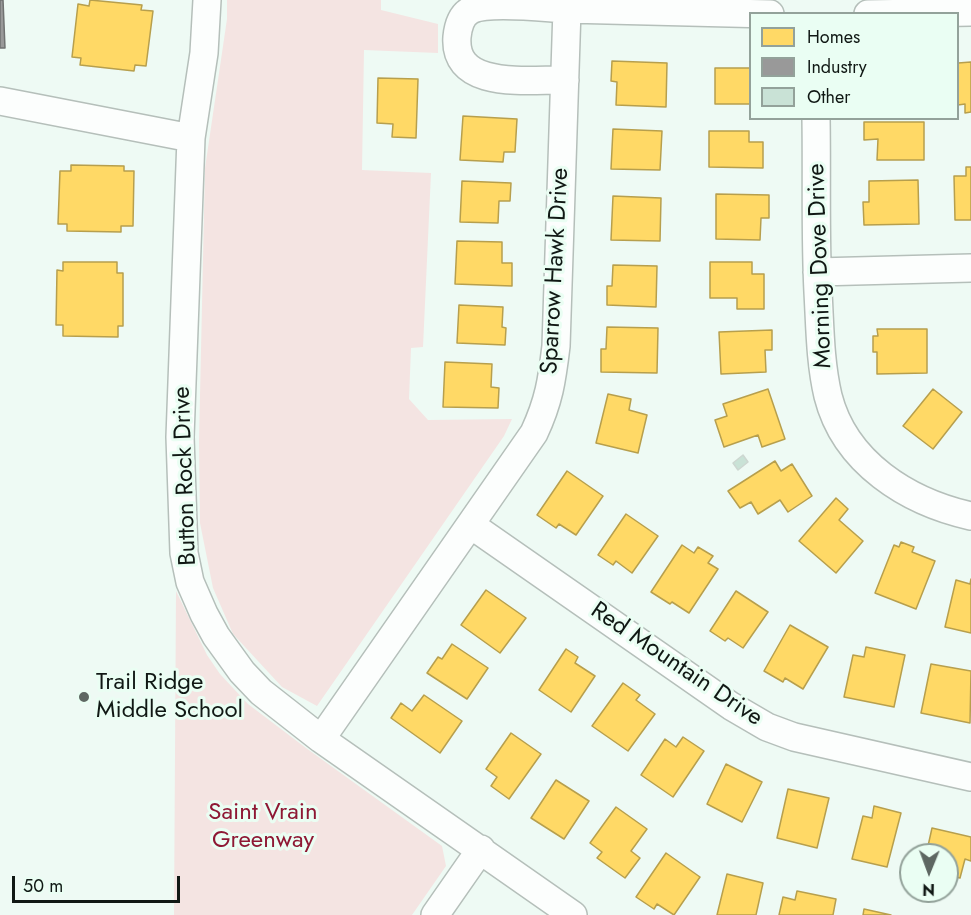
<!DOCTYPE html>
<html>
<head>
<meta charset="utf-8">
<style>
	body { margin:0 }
	#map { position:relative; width:971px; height:915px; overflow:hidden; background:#eefaf4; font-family:Jost,sans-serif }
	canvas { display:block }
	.legend { position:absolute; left:749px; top:12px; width:210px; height:108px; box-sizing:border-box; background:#eafef3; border:2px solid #93a29a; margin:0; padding:8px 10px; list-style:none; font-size:18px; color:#101814 }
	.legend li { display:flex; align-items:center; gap:12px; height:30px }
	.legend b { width:30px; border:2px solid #93a29a }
	.north { position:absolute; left:899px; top:843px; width:60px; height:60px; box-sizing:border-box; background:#eafef3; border:2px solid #93a29a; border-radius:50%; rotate:181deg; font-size:16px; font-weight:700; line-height:24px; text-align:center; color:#101814 }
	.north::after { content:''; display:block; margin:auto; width:21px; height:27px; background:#5e6762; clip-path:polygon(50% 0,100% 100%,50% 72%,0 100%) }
	.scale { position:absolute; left:12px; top:876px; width:168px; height:27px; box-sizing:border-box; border:3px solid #101814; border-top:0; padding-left:8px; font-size:18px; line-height:21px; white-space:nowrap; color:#101814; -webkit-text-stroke:4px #eafef3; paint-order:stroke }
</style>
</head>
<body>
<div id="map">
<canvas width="971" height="915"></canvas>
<ul class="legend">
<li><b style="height:16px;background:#ffd966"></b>Homes</li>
<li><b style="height:16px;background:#999"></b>Industry</li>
<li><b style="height:16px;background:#c9e2d6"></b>Other</li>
</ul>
<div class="north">N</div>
<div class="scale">50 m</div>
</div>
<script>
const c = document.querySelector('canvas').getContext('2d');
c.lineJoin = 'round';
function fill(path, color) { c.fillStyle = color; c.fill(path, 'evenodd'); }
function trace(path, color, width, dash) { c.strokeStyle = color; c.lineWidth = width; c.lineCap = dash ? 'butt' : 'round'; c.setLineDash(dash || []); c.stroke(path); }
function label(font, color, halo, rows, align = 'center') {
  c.font = font + ' Jost,sans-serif'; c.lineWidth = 6; c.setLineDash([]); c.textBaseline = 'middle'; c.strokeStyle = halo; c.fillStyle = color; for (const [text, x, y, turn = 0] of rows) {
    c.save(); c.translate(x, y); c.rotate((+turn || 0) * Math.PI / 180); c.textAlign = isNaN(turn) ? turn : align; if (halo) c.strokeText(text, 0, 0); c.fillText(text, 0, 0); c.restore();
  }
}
const green = new Path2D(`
	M227 0H381V10L438 24V53L364 50 362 170 431 173 423 347 411 348 409 399 428 420 512 419 504 436 317 706 282 687 233 634 213 588 200 523 199 441 205 168 227 19Z
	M176 591 207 655 220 674 248 704 306 748 442 846 446 866 412 915H174Z`);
const homes = new Path2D(`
	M90 0 142 5 141 10 153 11 146 66 135 65 134 71 80 65 81 58 72 57 78 4 89 6Z
	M612 61 667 63 666 107 616 105 617 82 611 81Z
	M971 62V112L965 113V104L958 105V63Z
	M715 68H750V104H715Z
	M378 78 418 79 416 138 392 137 393 124 377 123Z
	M463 116 517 119 515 152H504L503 162 460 160Z
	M864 122H924V160H877L878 139 864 140Z
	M613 129 662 131 660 170 611 169Z
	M709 131H749V142H763V168L709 167Z
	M71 165 124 166V171H134L133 226H121V232L67 231V224H58L60 171H71Z
	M966 167H971V220H955L954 176H966Z
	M918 180 919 224 864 225 863 202H869V181Z
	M462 181 511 183 510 201H499L498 223 460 222Z
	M716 194 769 195V218H761L760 240 716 239Z
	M613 196 661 198 660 241 611 240Z
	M457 241 502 242V263H512V286L455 284Z
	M63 262H117V273H123V326H118V337L63 336V325H56L57 270 63 271Z
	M710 262H752V274H764V309H737V298H710Z
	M613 265 657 266 656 307 607 305V286H612Z
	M459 305 503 307 502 327 506 328 505 345 457 343Z
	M607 327 658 328 657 373 601 372V349H606Z
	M877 329H927V373L877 374V352H873V336H878Z
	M772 330V350H765L766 372 721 374 719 332Z
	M445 362 492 364 491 387 499 388 498 408 443 407Z
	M768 389 785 439 762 447 758 435 724 447 715 420 727 416 723 404Z
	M933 389 962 412 933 449 903 426Z
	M608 394 631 399 629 410 647 415 638 453 596 443Z
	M775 461 781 471 792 464 812 496 788 512 780 500 758 514 751 502 740 508 728 491Z
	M567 471 603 496 576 535 559 524 556 528 537 515Z
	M836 498 848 509 839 520 863 541 836 573 799 541Z
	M626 514 658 536 632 573 616 561 613 565 598 555Z
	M901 542 914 547 912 552 935 561 916 609 875 593 894 545 899 547Z
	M682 545 694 553 698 547 713 556 708 563 718 569 689 613 672 602 670 604 651 592Z
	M971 579V633L945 627 956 580 970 584Z
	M486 590 526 618 500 653 461 625Z
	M736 591 768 612 743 648 728 638 725 641 710 631Z
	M790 625 828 647 803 689 785 678 783 682 764 671Z
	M452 644 488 668 467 699 427 673 438 657 442 659Z
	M866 647 905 655 894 707 844 697 853 655 864 657Z
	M566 649 578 657 575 663 595 676 571 712 539 690Z
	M931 664 971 671 970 723 921 713Z
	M623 683 640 695 636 700 655 714 628 751 592 726Z
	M424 695 462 721 440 753 391 718 401 703 412 711Z
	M511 733 541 754 509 799 491 786 497 777 486 769Z
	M683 737 704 751 673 797 641 775 665 739 676 747Z
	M726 764 762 782 742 822 707 804Z
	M556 780 589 801 564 839 531 818Z
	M788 789 829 798 817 848 777 838Z
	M874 806 901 813 887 867 852 859 863 816 872 818Z
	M616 807 647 829 631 851 640 858 625 878 597 858 602 852 590 843Z
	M932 828 971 837V861L965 859 960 878 947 875V855H926Z
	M666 853 700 877 674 915 657 904 654 909 636 897Z
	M727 874 763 883 756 915H717Z
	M797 891 836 899 833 915H779L783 897 795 900Z
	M864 909 891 915H863Z`);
const industry = new Path2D(`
	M0 0H3L5 48H0Z`);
const building = new Path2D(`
	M743 455 748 462 738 470 733 463Z`);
const street = new Path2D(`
	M207 0 204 53 191 138 180 437 184 553 190 582 204 614 216 636 242 672 261 692 321 739 573 915
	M868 14 971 12
	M565 80C530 79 453 91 457 37 458 27 461 15 471 10 489 1 545 8 567 9
	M0 101 191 138
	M816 118C817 176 815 234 818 292 820 327 820 362 828 396 845 463 908 502 971 516
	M817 272 971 268
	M471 525 731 706 767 727 794 737 971 777
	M321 739 534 433C549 401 552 380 556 346L567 9 770 14
	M435 915 481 849`);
const markers = [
	[84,697,6,"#5e6762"]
];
const streetNames = [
	["Morning Dove Drive",821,266,-92],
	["Sparrow Hawk Drive",556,271,-87],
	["Button Rock Drive",186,476,-92],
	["Red Mountain Drive",676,665,34]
];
const poiNames = [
	["Trail Ridge",96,683],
	["Middle School",96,711]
];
const parkNames = [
	["Saint Vrain",263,813],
	["Greenway",263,841]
];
fill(green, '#f4e4e2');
fill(homes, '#ffd966');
trace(homes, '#b79f4d', 1.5);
fill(industry, '#999');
trace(industry, '#707271', 1.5);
fill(building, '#c9e2d6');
trace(building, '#cdd7d1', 1.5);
trace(street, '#b5bfba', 30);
trace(street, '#fcfefd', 27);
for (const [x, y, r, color] of markers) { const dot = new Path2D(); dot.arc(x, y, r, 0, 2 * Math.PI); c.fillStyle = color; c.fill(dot); trace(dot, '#eafef3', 2); }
label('24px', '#101814', '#eafef3', streetNames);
label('24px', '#101814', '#eafef3', poiNames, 'left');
label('24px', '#8e1834', '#eafef3', parkNames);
</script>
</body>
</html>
